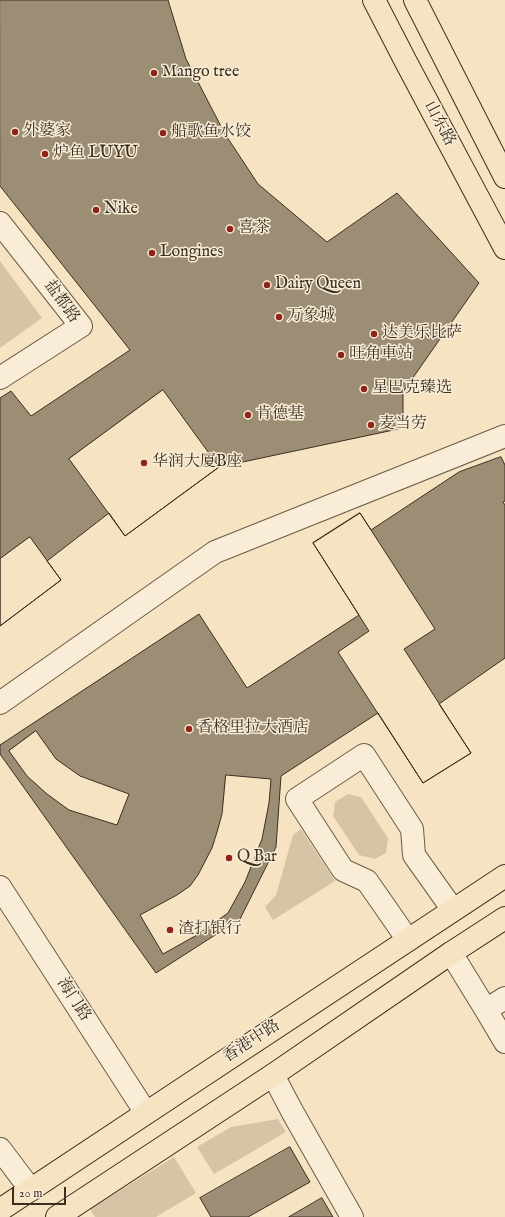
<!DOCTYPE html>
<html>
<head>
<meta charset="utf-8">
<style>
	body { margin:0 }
	#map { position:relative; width:505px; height:1217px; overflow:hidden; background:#f6e3c2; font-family:"IM FELL English",serif }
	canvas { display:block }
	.scale { position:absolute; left:12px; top:1187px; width:54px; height:18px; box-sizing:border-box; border:2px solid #3b2f22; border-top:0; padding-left:5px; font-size:12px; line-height:14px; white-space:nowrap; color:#3b2f22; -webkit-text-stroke:3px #f9edd7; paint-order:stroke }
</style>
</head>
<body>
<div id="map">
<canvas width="505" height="1217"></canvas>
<div class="scale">20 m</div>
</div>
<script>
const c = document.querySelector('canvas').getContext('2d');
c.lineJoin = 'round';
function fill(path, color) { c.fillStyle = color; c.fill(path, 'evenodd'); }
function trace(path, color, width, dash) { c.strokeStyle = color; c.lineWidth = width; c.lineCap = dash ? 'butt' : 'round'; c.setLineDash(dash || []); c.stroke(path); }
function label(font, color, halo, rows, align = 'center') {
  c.font = font + ' "IM FELL English","Noto Serif SC",serif'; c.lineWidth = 3; c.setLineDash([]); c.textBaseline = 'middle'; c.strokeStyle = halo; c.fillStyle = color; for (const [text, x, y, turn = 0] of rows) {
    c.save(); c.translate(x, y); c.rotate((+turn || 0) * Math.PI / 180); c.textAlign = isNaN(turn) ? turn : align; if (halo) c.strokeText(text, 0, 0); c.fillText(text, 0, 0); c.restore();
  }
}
const green = new Path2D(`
	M0 261 42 318 0 348Z
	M348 794 361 797 388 838 386 853 375 859 359 855 333 816 335 802Z
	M301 829 335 881 273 920 265 907 276 895 293 835Z
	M278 1119 286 1132 214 1174 197 1147 231 1127Z
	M174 1157 196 1193 156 1217H95L90 1209Z`);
const building = new Path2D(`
	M0 0H168L186 59 225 134 258 184 327 242 397 193 479 283 403 392V428L219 467 125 536 109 513 47 561 61 580 0 626V398L11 391 31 416 130 350 0 186Z
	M163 390 219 467 125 536 69 459Z
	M501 457 505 465V501L503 502 505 505V658L439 704 471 753 423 783 378 713 281 776 276 847 240 919 156 973 0 754V745L199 614 247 688 359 615 313 543 360 513 371 530 459 472Z
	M360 513 435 629 404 649 471 753 423 783 338 652 369 631 313 543Z
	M30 537 61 580 0 626V559Z
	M36 731 56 759 80 776 129 794 117 825 69 810 47 794 27 776 9 751Z
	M226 775 271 779 269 803 262 839 245 882 228 913 197 935 163 954 140 915 177 895 190 886 198 875 212 848 217 832 222 814Z
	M290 1147 310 1182 248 1217H211L200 1198Z
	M322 1198 333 1217H289Z`);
const minor = new Path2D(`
	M0 223 81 326 0 378
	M0 703 215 552 505 436
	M0 887 146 1113
	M408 940 367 881 343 870 297 799 364 755 412 829 414 855 453 910
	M451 953 486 1010 505 1042
	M486 1010 505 998
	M273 1075 293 1113 352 1217
	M0 1149 31 1190`);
const major = new Path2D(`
	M374 0 406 62 505 248
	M415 0 505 177
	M0 1210 178 1092 505 876
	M57 1217 273 1075 451 953 505 918`);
const markers = [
	[154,73,4,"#8f2418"],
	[15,132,4,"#8f2418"],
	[163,133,4,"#8f2418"],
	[45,154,4,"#8f2418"],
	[96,210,4,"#8f2418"],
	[230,229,4,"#8f2418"],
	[152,253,4,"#8f2418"],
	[267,285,4,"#8f2418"],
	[279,317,4,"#8f2418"],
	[374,334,4,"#8f2418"],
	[341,355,4,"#8f2418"],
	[364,389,4,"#8f2418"],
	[248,415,4,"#8f2418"],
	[371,425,4,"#8f2418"],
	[144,463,4,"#8f2418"],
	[189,729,4,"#8f2418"],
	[229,858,4,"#8f2418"],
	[170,930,4,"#8f2418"]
];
const poiNames = [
	["Mango tree",162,73],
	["外婆家",23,132],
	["船歌鱼水饺",171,133],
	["炉鱼 LUYU",53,154],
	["Nike",104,210],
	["喜茶",238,229],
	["Longines",160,253],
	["Dairy Queen",275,285],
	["万象城",287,317],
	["达美乐比萨",382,334],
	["旺角車站",349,355],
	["星巴克臻选",372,389],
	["肯德基",256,415],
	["麦当劳",379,425],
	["华润大厦B座",152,463],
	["香格里拉大酒店",197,729],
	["Q Bar",237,858],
	["渣打银行",178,930]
];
const streetNames = [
	["山东路",439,124,62],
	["盐都路",61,302,54],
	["海门路",73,1000,57],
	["香港中路",252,1042,-33]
];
fill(green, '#d6c4a7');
fill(building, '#9c8d75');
trace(building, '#3b2f22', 1);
trace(minor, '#6a5c4a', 24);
trace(major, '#3b2f22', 24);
trace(minor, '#f9edd7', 22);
trace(major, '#f6e3c2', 22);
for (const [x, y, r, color] of markers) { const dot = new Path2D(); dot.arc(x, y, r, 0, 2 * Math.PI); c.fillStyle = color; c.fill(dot); trace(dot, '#f9edd7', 1.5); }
label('16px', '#3b2f22', '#f9edd7', poiNames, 'left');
label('16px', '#3b2f22', '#f9edd7', streetNames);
</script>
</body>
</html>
